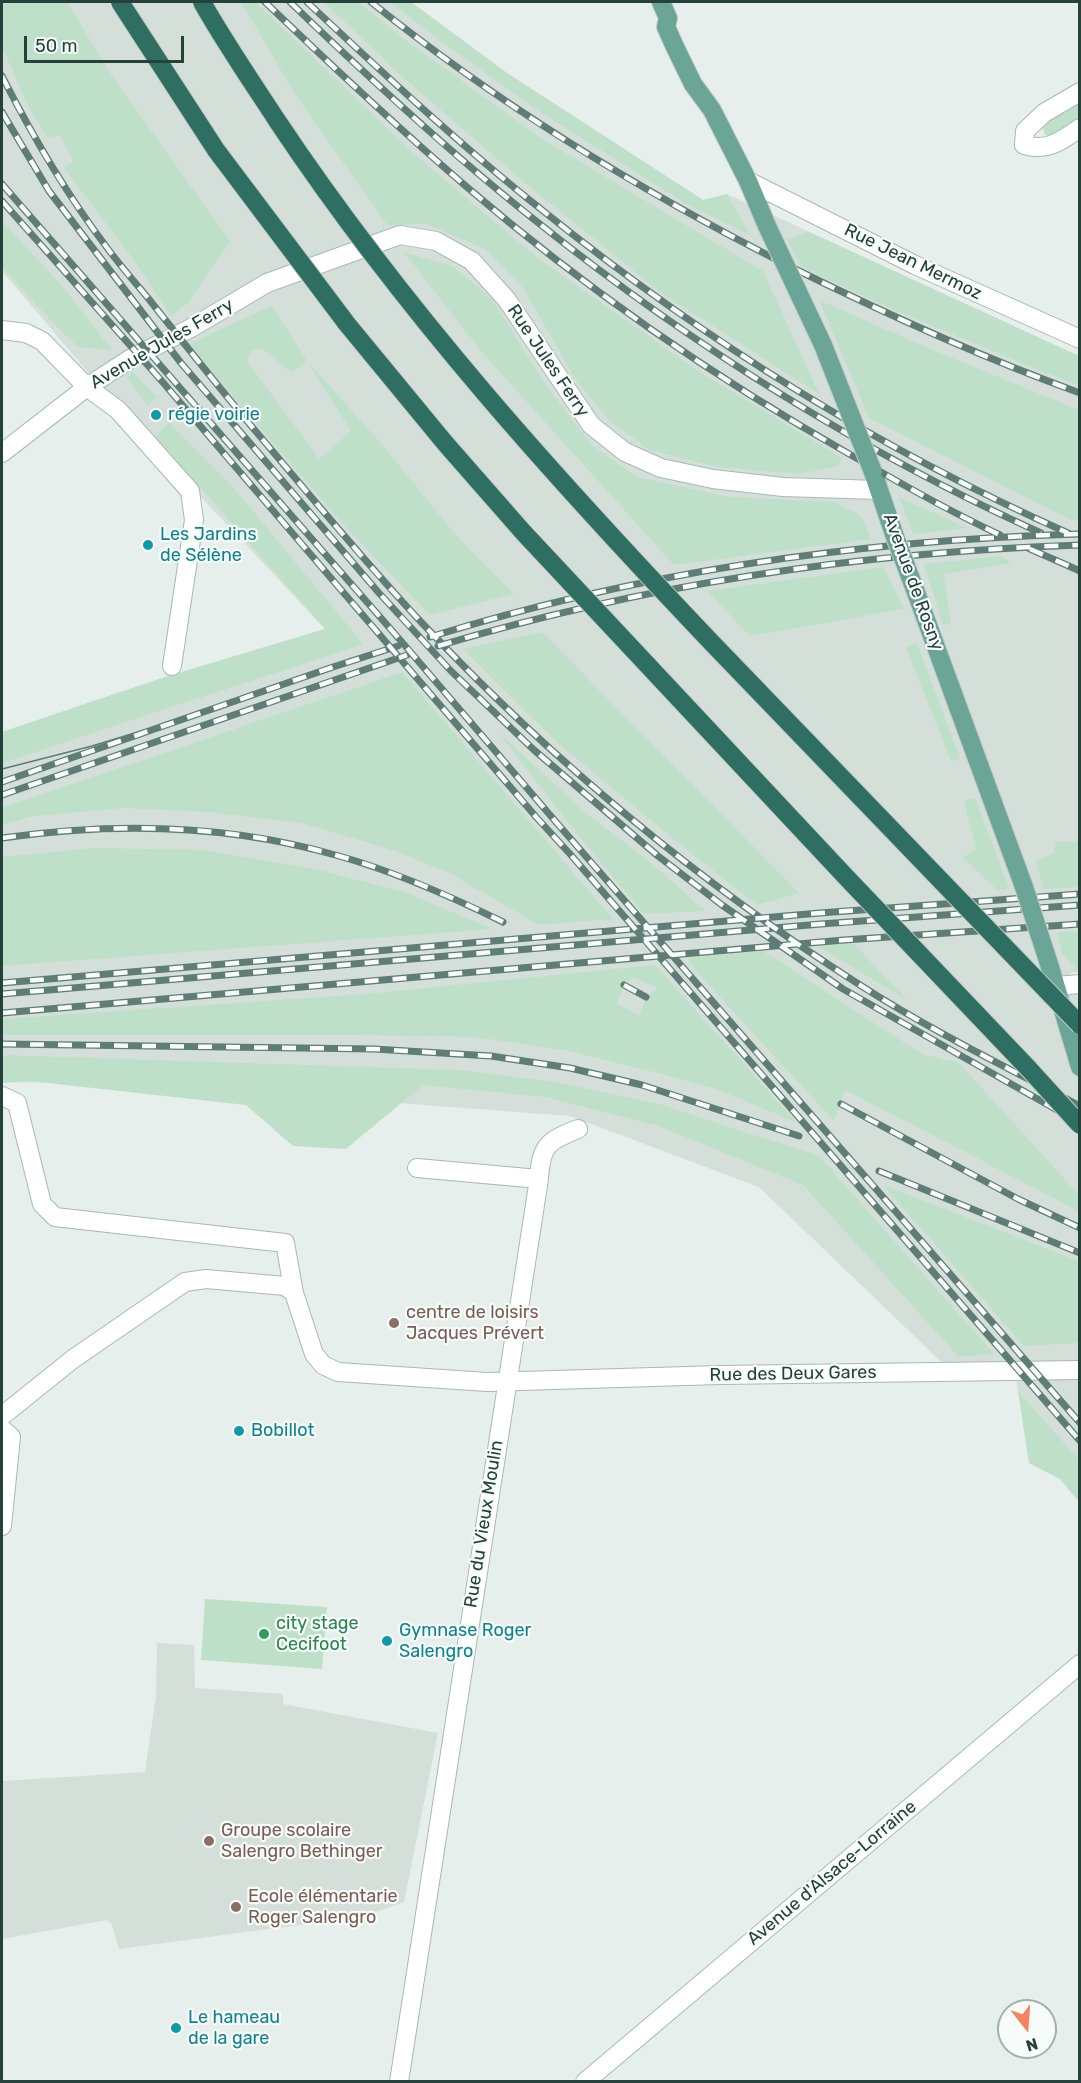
<!DOCTYPE html>
<html>
<head>
<meta charset="utf-8">
<style>
	body { margin:0 }
	#map { position:relative; width:1081px; height:2083px; overflow:hidden; background:#e6efeb; font-family:Rubik,sans-serif }
	canvas { display:block }
	.frame { position:absolute; inset:0; border:3px solid #24423a; pointer-events:none }
	.north { position:absolute; left:997px; top:1999px; width:60px; height:60px; box-sizing:border-box; background:#f7fbf9; border:2px solid #a3b1ad; border-radius:50%; rotate:163deg; font-size:16px; font-weight:700; line-height:24px; text-align:center; color:#24423a }
	.north::after { content:''; display:block; margin:auto; width:21px; height:27px; background:#f4845f; clip-path:polygon(50% 0,100% 100%,50% 72%,0 100%) }
	.scale { position:absolute; left:24px; top:36px; width:160px; height:27px; box-sizing:border-box; border:3px solid #24423a; border-top:0; padding-left:8px; font-size:18px; line-height:21px; white-space:nowrap; color:#24423a; -webkit-text-stroke:4px #f7fbf9; paint-order:stroke }
</style>
</head>
<body>
<div id="map">
<canvas width="1081" height="2083"></canvas>
<div class="frame"></div>
<div class="north">N</div>
<div class="scale">50 m</div>
</div>
<script>
const c = document.querySelector('canvas').getContext('2d');
c.lineJoin = 'round';
function fill(path, color) { c.fillStyle = color; c.fill(path, 'evenodd'); }
function trace(path, color, width, dash) { c.strokeStyle = color; c.lineWidth = width; c.lineCap = dash ? 'butt' : 'round'; c.setLineDash(dash || []); c.stroke(path); }
function label(font, color, halo, rows, align = 'center') {
  c.font = font + ' Rubik,sans-serif'; c.lineWidth = 4.5; c.setLineDash([]); c.textBaseline = 'middle'; c.strokeStyle = halo; c.fillStyle = color; for (const [text, x, y, turn = 0] of rows) {
    c.save(); c.translate(x, y); c.rotate((+turn || 0) * Math.PI / 180); c.textAlign = isNaN(turn) ? turn : align; if (halo) c.strokeText(text, 0, 0); c.fillText(text, 0, 0); c.restore();
  }
}
const built = new Path2D(`
	M2 2H411L507 73 703 200 727 194 1079 356 1080 972 1070 973 1080 981 1079 1502 1060 1479 1029 1463 1016 1378 956 1376 759 1187 570 1116 146 1084 2 1082V732L165 677 325 629 126 417 2 271Z
	M157 1643 194 1645 195 1688 283 1694V1704L438 1733 404 1902 365 1916 119 1949 112 1925 107 1920 2 1939V1781L145 1772 156 1696Z`);
const green = new Path2D(`
	M2 2H67L112 76 230 241 188 303 171 316 130 255 64 168 74 161 60 136 47 137 27 104 2 46Z
	M241 2H255L413 153 539 259 698 371 842 458 838 466 800 474 716 467 650 450 612 423 577 382 523 288 485 249 426 224 387 225 295 94Z
	M324 2H358L400 36 542 139 763 271 819 394 660 292 525 183 397 72Z
	M390 2H411L507 73 703 200 727 194 750 235 688 205 540 112 442 42Z
	M1079 100V122L1057 136 1045 135 1043 128 1044 123Z
	M2 221 63 287 112 350 78 347 50 320 2 267Z
	M809 232 1079 356V385L1038 370 880 304 801 267 787 240Z
	M404 252 452 266 491 298 548 388 592 445 637 477 728 497 835 502 862 517 871 539 674 565 481 351Z
	M819 300 928 348 1079 410V519L1071 520 869 418Z
	M272 306 307 361 378 440 456 535 514 594 430 615 341 522 188 344ZM261 348 291 372 307 361 351 431 319 459 247 361 251 351Z
	M132 371 157 397 148 406 128 379Z
	M169 423 233 487 363 644 2 763V732L165 677 325 629 155 436Z
	M899 497 967 528 913 534Z
	M1000 556 1012 563 944 574 951 624 943 625 924 564Z
	M883 567 904 609 750 636 707 591Z
	M542 632 799 893 757 905 681 845 560 745 463 649Z
	M917 643 960 759 951 761 906 647Z
	M402 672 613 919 539 925 451 874 396 851 302 823 208 812 123 808 34 816 2 825V808Z
	M498 732 586 813 655 866 705 911 644 914 573 829Z
	M975 798 1009 888 998 891 963 857 976 850 964 801Z
	M1055 842H1079V887L1043 889 1036 861 1054 853Z
	M94 848 204 850 315 869 404 892 493 929 2 966V857Z
	M1079 931 1080 972H1079L1062 954 1057 932Z
	M851 941 907 1000 819 947Z
	M763 951 922 1054 959 1063 1079 1195V1211L845 1090 834 1121 695 970 688 958Z
	M655 965 796 1122 716 1089 654 1072 565 1050 475 1037 356 1035H2V1019L366 994ZM633 977 658 988 646 997 639 1016 617 1003 624 985Z
	M2 1055 459 1070 555 1082 659 1104 819 1156 994 1354 959 1357 803 1185 656 1125 545 1097 423 1085 346 1149 293 1146 246 1105 30 1081 2 1083Z
	M883 1185 1079 1261V1343L1024 1346Z
	M1018 1391 1079 1460V1502L1060 1479 1029 1463Z
	M205 1599 327 1607 322 1669 201 1660Z`);
const street = new Path2D(`
	M1080 92 1044 113 1025 131 1024 145C1047 152 1061 141 1080 128
	M748 181 915 265 1080 339
	M2 330 26 333 42 341 87 387 118 410 190 491 194 520 172 666
	M1056 986 1080 984
	M2 1096 17 1103 42 1204 55 1217 285 1243 294 1293 314 1354 323 1365 338 1372 487 1382 720 1375 1080 1370
	M417 1168 539 1179
	M2 1416 73 1359 185 1282 206 1279 285 1286 294 1293
	M2 1429 11 1437 2 1526
	M399 2082 539 1179C541 1146 547 1141 578 1129`);
const secondary = new Path2D(`
	M2 453 87 387 130 359 191 328 267 283 400 235 436 241 472 261 507 300 591 425 625 452 661 468 713 479 783 487 879 490
	M585 2082 1080 1664`);
const primary = new Path2D(`
	M661 2 668 18 666 27 675 47 693 84 712 110 748 181 767 226
	M873 472 895 537
	M914 587 1024 887
	M1050 967 1080 1067`);
const tram = new Path2D(`
	M2 769 92 746 197 714`);
const rail = new Path2D(`
	M265 2C331 65 398 128 468 188 586 289 715 378 851 455 900 483 949 511 1000 535
	M290 2C369 78 450 153 536 221 691 345 860 451 1041 533
	M307 2C383 73 460 145 542 210 702 339 879 449 1068 533
	M371 2C502 107 642 192 793 268 886 314 981 357 1080 393
	M2 76C32 135 65 192 105 245 118 263 133 280 148 298 182 341 217 385 253 428 308 493 363 560 422 623 552 761 700 883 860 985 930 1030 1006 1067 1080 1106
	M2 112 49 191 181 363 379 593 451 671 534 750 658 856 722 905 843 989 1080 1123
	M2 184 401 641 556 822 1080 1423
	M2 201 160 379 537 818 570 854 1080 1441
	M1030 549 1080 571
	M430 637C640 572 860 540 1080 534
	M438 646C647 584 862 552 1080 545
	M2 782 333 667 398 646
	M2 795 407 655
	M2 838C114 822 229 824 339 856 396 872 450 896 503 922
	M2 983 820 913 1080 894
	M624 985 646 997
	M2 994 821 924 1080 905
	M2 1013 844 940 1080 924
	M2 1044 374 1049 491 1056 570 1068 642 1085 799 1136
	M841 1104 1018 1199 1080 1228
	M879 1171 1080 1253`);
const primaryBridge = new Path2D(`
	M767 226 823 345 873 472
	M895 537 914 587
	M1024 887 1050 967`);
const highwayBridge = new Path2D(`
	M120 2 216 150 347 324 445 443 523 532 846 877 1029 1069 1080 1125
	M202 2C225 43 252 82 278 122 404 311 556 479 712 643 834 771 957 898 1080 1025`);
const markers = [
	[156,415,6,"#0f9aa8"],
	[148,545,6,"#0f9aa8"],
	[394,1323,6,"#8d6e63"],
	[239,1431,6,"#0f9aa8"],
	[264,1634,6,"#2e9e5b"],
	[387,1641,6,"#0f9aa8"],
	[209,1841,6,"#8d6e63"],
	[236,1907,6,"#8d6e63"],
	[176,2028,6,"#0f9aa8"]
];
const streetNames = [
	["Rue Jean Mermoz",913,262,26],
	["Avenue Jules Ferry",162,344,-30],
	["Rue Jules Ferry",548,361,56],
	["Avenue de Rosny",913,582,70],
	["Rue des Deux Gares",793,1374,-1],
	["Rue du Vieux Moulin",484,1524,-81],
	["Avenue d'Alsace-Lorraine",832,1873,-40]
];
const cultureNames = [
	["régie voirie",168,415],
	["Les Jardins",160,535],
	["de Sélène",160,556],
	["Bobillot",251,1431],
	["Gymnase Roger",399,1631],
	["Salengro",399,1652],
	["Le hameau",188,2018],
	["de la gare",188,2039]
];
const educationNames = [
	["centre de loisirs",406,1313],
	["Jacques Prévert",406,1334],
	["Groupe scolaire",221,1831],
	["Salengro Bethinger",221,1852],
	["Ecole élémentarie",248,1897],
	["Roger Salengro",248,1918]
];
const leisureNames = [
	["city stage",276,1624],
	["Cecifoot",276,1645]
];
fill(built, '#d4dfda');
fill(green, '#bfe0c8');
trace(street, '#a8b8b2', 20);
trace(secondary, '#a4bbb3', 20);
trace(primary, '#c2cac8', 20);
trace(street, '#fff', 18);
trace(secondary, '#fff', 18);
trace(primary, '#6aa596', 18);
trace(tram, '#5f7d75', 1.5);
trace(rail, '#5f7d75', 7);
trace(rail, '#f7fbf9', 4.5, [14]);
trace(primaryBridge, '#c2cac8', 20, []);
trace(highwayBridge, '#c2cac8', 20, []);
trace(primaryBridge, '#6aa596', 18);
trace(highwayBridge, '#2f6f62', 18);
for (const [x, y, r, color] of markers) { const dot = new Path2D(); dot.arc(x, y, r, 0, 2 * Math.PI); c.fillStyle = color; c.fill(dot); trace(dot, '#f7fbf9', 2); }
label('18px', '#24423a', '#f7fbf9', streetNames);
label('18px', '#0d838f', '#f7fbf9', cultureNames, 'left');
label('18px', '#785e54', '#f7fbf9', educationNames, 'left');
label('18px', '#27864d', '#f7fbf9', leisureNames, 'left');
</script>
</body>
</html>
